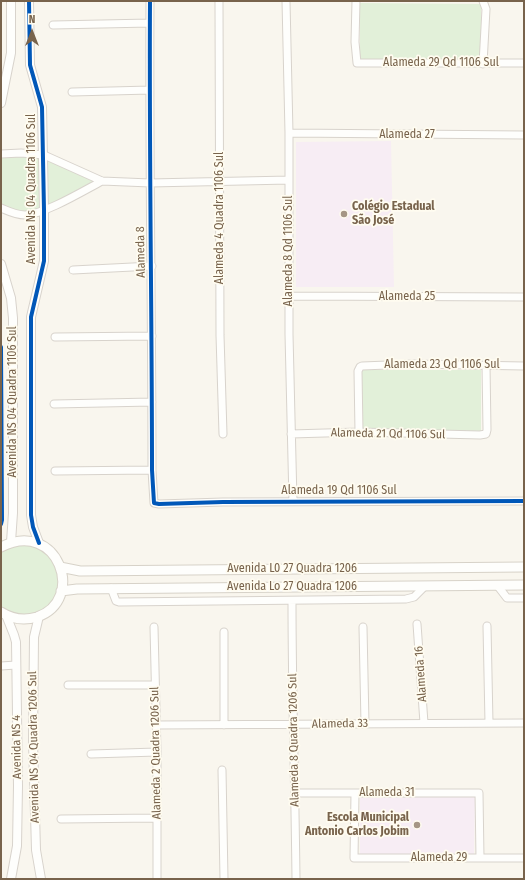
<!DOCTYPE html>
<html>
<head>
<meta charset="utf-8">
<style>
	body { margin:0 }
	#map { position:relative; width:525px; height:880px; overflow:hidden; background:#f9f6ee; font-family:"Fira Sans Condensed",sans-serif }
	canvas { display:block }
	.frame { position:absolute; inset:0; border:2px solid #78634c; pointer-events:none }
	.north { position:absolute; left:12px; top:12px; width:40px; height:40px; -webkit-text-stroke:3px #fffcf0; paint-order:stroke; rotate:0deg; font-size:11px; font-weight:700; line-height:16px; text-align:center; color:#78634c }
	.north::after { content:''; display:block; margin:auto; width:14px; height:18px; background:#78634c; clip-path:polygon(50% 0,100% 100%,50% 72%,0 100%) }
</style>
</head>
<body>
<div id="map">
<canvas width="525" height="880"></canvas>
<div class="frame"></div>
<div class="north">N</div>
</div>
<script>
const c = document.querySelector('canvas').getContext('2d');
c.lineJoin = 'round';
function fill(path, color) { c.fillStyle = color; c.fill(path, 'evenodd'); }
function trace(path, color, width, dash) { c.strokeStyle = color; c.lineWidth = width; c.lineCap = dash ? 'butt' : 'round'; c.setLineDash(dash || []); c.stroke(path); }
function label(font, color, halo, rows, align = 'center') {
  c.font = font + ' "Fira Sans Condensed",sans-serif'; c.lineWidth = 3.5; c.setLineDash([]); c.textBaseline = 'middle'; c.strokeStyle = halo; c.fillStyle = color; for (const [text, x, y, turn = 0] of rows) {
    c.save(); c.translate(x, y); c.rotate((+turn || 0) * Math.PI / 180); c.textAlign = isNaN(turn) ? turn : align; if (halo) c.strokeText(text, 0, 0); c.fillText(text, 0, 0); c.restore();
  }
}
const education = new Path2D(`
	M391 141 394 287H296V142Z
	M360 796H475L474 854H360Z`);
const green = new Path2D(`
	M360 3 481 4V61H360Z
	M9 153H31L102 181 44 210 24 215 1 208V159Z
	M362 370H481V431L362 430Z
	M11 542 39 543 57 559 61 591 39 616 23 619 1 610V552Z`);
const minor = new Path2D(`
	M150 1C149 157 152 314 152 470L154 503 159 504 223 502 524 501
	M219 1 220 335 223 434
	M286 1 289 133V334L293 502
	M356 1 355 42 357 63H524
	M483 1 486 9 483 64
	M53 25 150 23
	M72 92 150 90
	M289 133 524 135
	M1 154 21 153 44 155 102 181 150 183 289 180
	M1 208C8 211 16 215 25 215 45 214 83 191 102 181
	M73 270 152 266
	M290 296 524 297
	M55 337 152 336
	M54 404 152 402
	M359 432 358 371 360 367 362 366 413 364 524 366
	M291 434 359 432 480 435 486 434 487 430 486 365
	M55 471 152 470
	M497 585 507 598H524
	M111 588 116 601 119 602 406 599 414 597 425 586
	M292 601C292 693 295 786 296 879
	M417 624 424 723
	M487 626 489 723
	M154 627 157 752V879
	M363 627 365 724
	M224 632V725
	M1 666 16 665
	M68 685H155
	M156 725 524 723
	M91 754 157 752
	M222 770 224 879
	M295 793H479L480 858
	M355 793 354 858H524
	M61 819 157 818`);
const tertiary = new Path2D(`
	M29 1 30 65 42 107 44 210V261L31 317V515L33 527 39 543
	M1 103 11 53V1
	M1 264 11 298 13 318V513L11 542
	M6 615 14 635 16 642 18 786 17 846 11 879
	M39 616 34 637 33 742 36 850 41 879`);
const secondary = new Path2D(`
	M1 547C58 518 87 600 37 617 24 621 12 619 1 612
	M60 567 80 571 524 567
	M61 591 77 589 524 585`);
const cycleway = new Path2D(`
	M29 1 30 65 42 107 44 210V261L31 317V515L33 527 39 543
	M150 1C149 157 152 314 152 470L154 503 159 504 223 502 524 501
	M1 347 2 520 1 524`);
const markers = [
	[344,214,4,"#a59685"],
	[417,825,4,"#a59685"]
];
const streetNames = [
	["Alameda 29 Qd 1106 Sul",441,63],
	["Alameda 27",407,135],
	["Avenida Ns 04 Quadra 1106 Sul",32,189,-90],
	["Alameda 4 Quadra 1106 Sul",220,218,-90],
	["Alameda 8 Qd 1106 Sul",289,251,-90],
	["Alameda 8",141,252,-91],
	["Alameda 25",407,297],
	["Alameda 23 Qd 1106 Sul",442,365],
	["Avenida NS 04 Quadra 1106 Sul",13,402,-90],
	["Alameda 21 Qd 1106 Sul",388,434,1],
	["Alameda 19 Qd 1106 Sul",339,491],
	["Avenida L0 27 Quadra 1206",292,569],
	["Avenida Lo 27 Quadra 1206",292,587],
	["Alameda 16",421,674,-94],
	["Alameda 33",340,724,-1],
	["Alameda 8 Quadra 1206 Sul",294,740,-91],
	["Avenida NS 4",17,747,-91],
	["Avenida NS 04 Quadra 1206 Sul",34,747,-91],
	["Alameda 2 Quadra 1206 Sul",156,753,-91],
	["Alameda 31",387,793],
	["Alameda 29",439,858]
];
const poiNames = [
	["Colégio Estadual",352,207],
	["São José",352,221],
	["Escola Municipal",409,818,"right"],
	["Antonio Carlos Jobim",409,832,"right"]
];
fill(education, '#f7edf4');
fill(green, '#e2f0d9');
trace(minor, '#d8d3cc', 9);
trace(tertiary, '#d8d3cc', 10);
trace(secondary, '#d7d2c8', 11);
trace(minor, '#fefefc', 7);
trace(tertiary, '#fefefc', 8);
trace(secondary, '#fefefc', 9);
trace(cycleway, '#0057b8', 4);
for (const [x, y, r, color] of markers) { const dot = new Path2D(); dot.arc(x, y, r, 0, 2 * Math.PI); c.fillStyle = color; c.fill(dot); trace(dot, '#fffcf0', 1.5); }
label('12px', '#78634c', '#fffcf0', streetNames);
label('bold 12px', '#78634c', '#fffcf0', poiNames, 'left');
</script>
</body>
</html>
